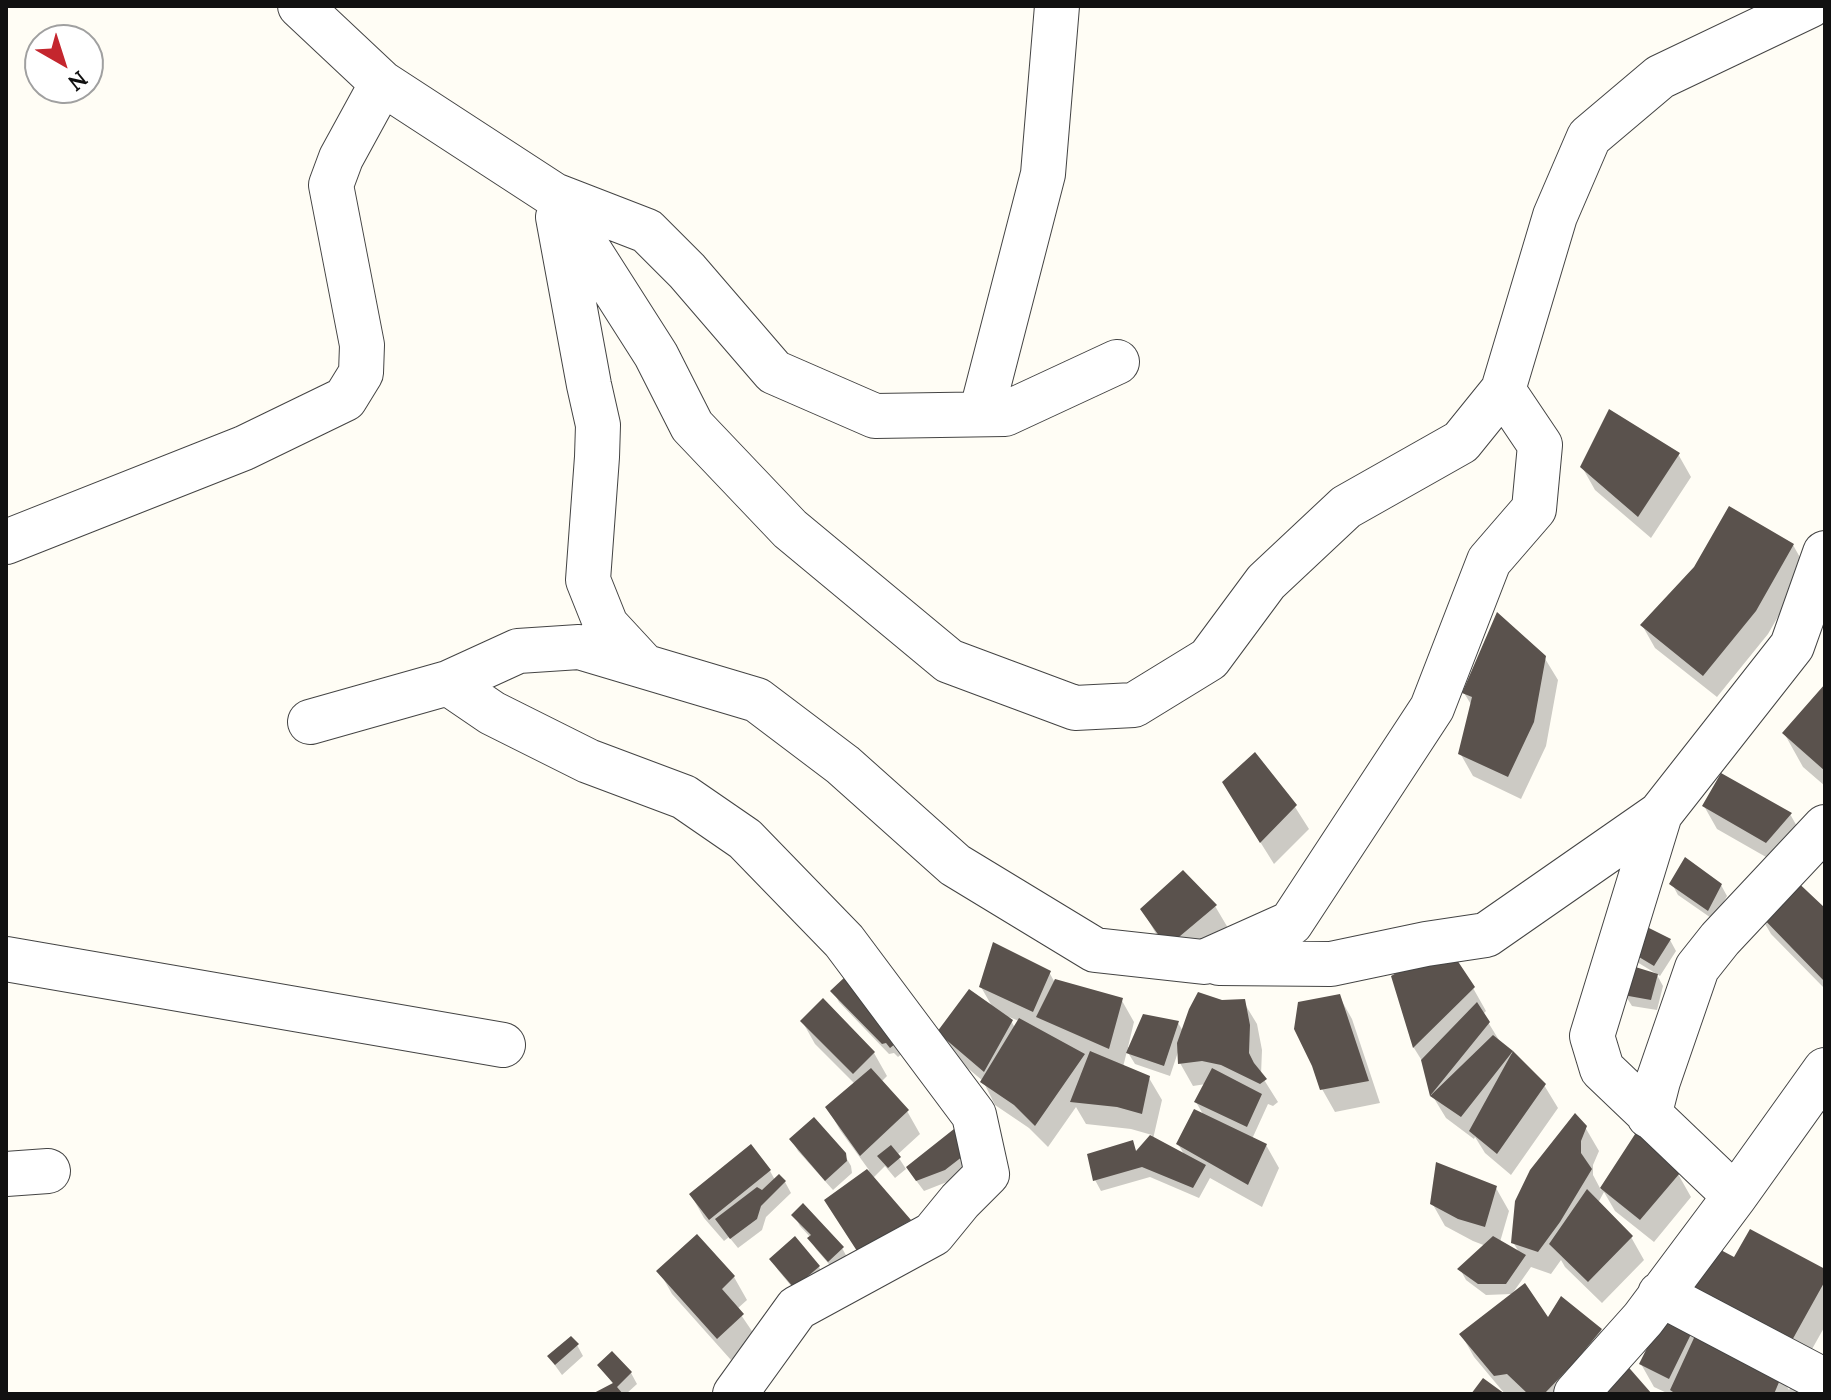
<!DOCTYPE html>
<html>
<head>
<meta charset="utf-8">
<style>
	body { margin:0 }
	#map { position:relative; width:1831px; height:1400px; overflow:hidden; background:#fffdf5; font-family:Lora,serif }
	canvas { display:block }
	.frame { position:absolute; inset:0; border:8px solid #111; pointer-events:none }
	.north { position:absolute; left:24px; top:24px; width:80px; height:80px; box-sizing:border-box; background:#fff; border:2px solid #a0a0a0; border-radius:50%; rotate:141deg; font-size:22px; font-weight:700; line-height:32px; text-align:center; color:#111 }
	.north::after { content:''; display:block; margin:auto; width:28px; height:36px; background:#c4262e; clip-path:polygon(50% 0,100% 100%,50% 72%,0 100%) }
</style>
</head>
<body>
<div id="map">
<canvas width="1831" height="1400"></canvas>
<div class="frame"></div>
<div class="north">N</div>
</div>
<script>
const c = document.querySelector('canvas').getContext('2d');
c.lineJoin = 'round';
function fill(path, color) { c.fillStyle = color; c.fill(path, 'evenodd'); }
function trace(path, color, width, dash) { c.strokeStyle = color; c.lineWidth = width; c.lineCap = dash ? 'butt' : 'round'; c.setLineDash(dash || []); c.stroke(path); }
const shadow = new Path2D(`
	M1678 454 1691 477 1651 538 1595 490 1582 467Z
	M1793 545 1806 568 1768 634 1717 697 1655 648 1642 625Z
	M1544 657 1558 680 1546 746 1521 799 1473 776 1460 753 1472 706 1464 693Z
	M1825 687V786L1803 767 1784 733Z
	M1237 805 1295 807 1309 829 1274 864Z
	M1704 806 1790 814 1803 837 1780 865 1717 829Z
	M1672 884 1721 885 1727 896 1714 920 1678 895Z
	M1215 906 1228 928 1181 968 1155 932 1142 909Z
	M1825 910V989L1771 934 1758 912Z
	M1670 940 1676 951 1660 976 1637 962 1631 951Z
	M1049 972 1054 981 1121 999 1134 1022 1128 1047 1130 1048 1178 1023 1183 1031 1222 1002 1243 1001 1257 1024 1262 1050 1261 1075 1278 1102 1273 1106 1268 1104 1252 1139 1266 1145 1279 1168 1262 1207 1210 1178 1199 1198 1150 1177 1101 1191 1095 1180 1132 1143 1137 1153 1152 1135 1131 1129 1086 1124 1076 1107 1048 1147 1029 1128 995 1105 983 1081 952 1055 939 1032 993 1008 981 987ZM1009 1017 1019 1021 1015 1028ZM1179 1049 1180 1063 1193 1086 1206 1084 1196 1102 1204 1116 1178 1144 1185 1156 1153 1139 1162 1100 1149 1078 1123 1067 1127 1051 1135 1064 1170 1076Z
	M1657 975 1663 986 1657 1010 1632 1006 1625 995Z
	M1393 977 1473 988 1486 1011 1483 1014 1502 1045 1544 1085 1558 1108 1511 1175 1485 1153 1475 1137 1474 1139 1446 1118 1432 1095 1424 1064 1414 1048Z
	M833 991 910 1047 898 1057 894 1053 889 1054 839 1002Z
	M1339 996 1352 1019 1380 1103 1335 1112 1322 1089Z
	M823 1001 874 1053 887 1076 881 1082 907 1111 920 1134 897 1155 906 1169 895 1178 885 1166 873 1178 910 1221 923 1243 872 1272 827 1201 869 1170 840 1130 827 1107 855 1084 815 1044 802 1021Z
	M1585 1127 1599 1151 1593 1165V1175L1601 1190 1640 1131 1678 1174 1691 1197 1654 1242 1615 1211 1604 1192 1598 1203 1631 1237 1644 1260 1602 1303 1565 1267 1561 1260 1551 1274 1531 1267 1512 1294 1486 1295 1466 1280 1460 1269 1486 1246 1473 1241 1445 1226 1432 1203 1496 1188 1509 1211 1500 1242 1520 1254 1513 1242Z
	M792 1140 844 1154 851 1166 852 1173 833 1190 798 1151Z
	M974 1147 980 1158 952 1180 924 1191 915 1179Z
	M770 1171 775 1180 785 1182 791 1193 766 1217 762 1230 738 1248 729 1237 724 1241 704 1218 691 1195Z
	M794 1215 842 1248 848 1259 835 1271 816 1249 810 1239 811 1238 800 1226Z
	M771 1259 819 1267 825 1278 801 1298 778 1270Z
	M1735 1260 1825 1272V1326L1798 1374 1781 1376 1789 1390 1793 1383 1818 1394H1669L1654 1387 1641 1364Z
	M659 1271 734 1277 747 1300 737 1309 756 1337 731 1360 672 1294Z
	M1548 1320 1601 1330 1614 1353 1579 1394H1505L1474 1357 1461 1334Z
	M577 1345 583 1356 562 1375 549 1357Z
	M612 1354 631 1373 637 1384 626 1394H597L614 1385 600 1366Z`);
const building = new Path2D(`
	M1609 409 1680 453 1638 517 1580 467Z
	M1729 506 1794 544 1756 611 1703 676 1640 625 1694 567Z
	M1497 612 1546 656 1534 722 1508 777 1458 754 1472 697 1462 693Z
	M1825 684V771L1782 733Z
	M1255 752 1297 805 1260 843 1222 782Z
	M1721 773 1792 813 1766 843 1702 806Z
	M1685 857 1722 884 1708 911 1669 884Z
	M1183 870 1217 905 1167 947 1140 909Z
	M1790 875 1825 908V982L1756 911Z
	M1641 924 1671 939 1654 966 1629 951Z
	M993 942 1051 971 1033 1012 979 987Z
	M1447 945 1475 987 1413 1048 1391 976Z
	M1629 965 1658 974 1651 1000 1623 995Z
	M846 976 905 1036 890 1048 886 1043 882 1044 830 991Z
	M1055 979 1123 998 1109 1049 1036 1017Z
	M969 989 1013 1020 984 1072 937 1032Z
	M1198 992 1222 1000 1245 999 1250 1025 1249 1053 1254 1063 1267 1079 1260 1084 1221 1065 1202 1061 1178 1064 1177 1043 1189 1009Z
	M1340 994 1369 1081 1320 1090 1312 1066 1294 1029 1298 1002Z
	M823 998 875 1052 853 1074 800 1021Z
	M1477 1002 1490 1022 1430 1096 1493 1035 1513 1051 1546 1084 1497 1154 1469 1131 1513 1051 1461 1117 1430 1096 1421 1060Z
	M1143 1014 1179 1021 1164 1066 1126 1053Z
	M1019 1018 1085 1054 1035 1126 1014 1105 980 1082Z
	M1090 1051 1150 1076 1142 1114 1117 1107 1070 1102Z
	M871 1068 909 1110 860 1156 825 1107Z
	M1212 1068 1262 1094 1247 1127 1194 1102Z
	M1194 1109 1267 1144 1248 1185 1176 1144Z
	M1575 1113 1587 1126 1581 1141V1153L1592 1169 1560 1222 1538 1252 1511 1243 1515 1201 1530 1170Z
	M814 1117 846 1153 847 1161 825 1181 789 1139Z
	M959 1125 976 1146 945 1170 916 1181 906 1167Z
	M1639 1128 1680 1173 1640 1220 1600 1188Z
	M1150 1135 1206 1165 1193 1188 1142 1167 1093 1181 1087 1154 1133 1140 1136 1151Z
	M751 1144 771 1170 709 1220 689 1194Z
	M891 1145 901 1157 888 1168 877 1156Z
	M1436 1162 1497 1186 1485 1227 1458 1219 1430 1204Z
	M867 1169 911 1220 857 1251 824 1200Z
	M779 1174 786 1181 761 1206 757 1219 730 1239 715 1219 757 1187 762 1190Z
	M1587 1189 1633 1236 1588 1282 1549 1244Z
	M803 1203 844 1247 828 1262 807 1238 811 1235 791 1215Z
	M1750 1229 1825 1269V1281L1785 1353 1673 1297 1702 1240 1734 1257Z
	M697 1234 735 1276 722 1289 744 1314 717 1339 656 1271Z
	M795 1236 820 1266 794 1288 769 1259Z
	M1493 1236 1526 1255 1506 1284H1478L1457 1269Z
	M1525 1283 1548 1317 1561 1296 1602 1329 1575 1362 1544 1394H1528L1507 1374 1494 1376 1459 1334Z
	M1666 1310 1696 1324 1669 1379 1639 1364Z
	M1699 1327 1782 1375 1774 1394H1676L1670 1390Z
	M571 1336 579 1344 555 1365 547 1356Z
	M612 1351 632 1372 617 1387 623 1394H592L613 1383 597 1365Z
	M1624 1362 1652 1394H1610L1603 1387Z
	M1483 1378 1505 1394H1471Z`);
const minor = new Path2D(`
	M300 6 382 83
	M554 195 656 355 692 426 790 529 949 661 1075 708 1134 705 1209 659 1266 582 1346 507 1461 442 1503 390 1555 216 1589 137 1660 77 1809 6
	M558 217 589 385 598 425 597 457 588 580 606 625 643 665
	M981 414 1043 174 1057 6
	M6 542 244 448 345 399 361 373 362 345 331 185 341 158 382 83 554 195 647 231 687 271 774 372 875 416 1005 414 1117 362
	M448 683 492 713 588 761 684 797 745 839 844 941 974 1115 987 1174 960 1201 933 1234 797 1308 735 1394
	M310 722 448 683 518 651 579 647 757 700 843 765 955 865 1095 950 1204 962 1291 923 1432 708 1489 561 1534 509 1540 445 1503 390
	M6 959 503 1045
	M1219 963 1331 964 1426 944 1486 935 1660 814
	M1649 1116 1658 1081 1697 968 1720 939 1825 827
	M6 1174 48 1171
	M1735 1196 1602 1069 1592 1036 1660 814 1792 646 1825 553
	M1660 1294 1825 1381
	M1576 1394 1643 1319 1735 1196 1825 1070`);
fill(shadow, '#0003');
fill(building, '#5a524d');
trace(minor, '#444', 46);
trace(minor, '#fff', 44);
</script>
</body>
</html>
